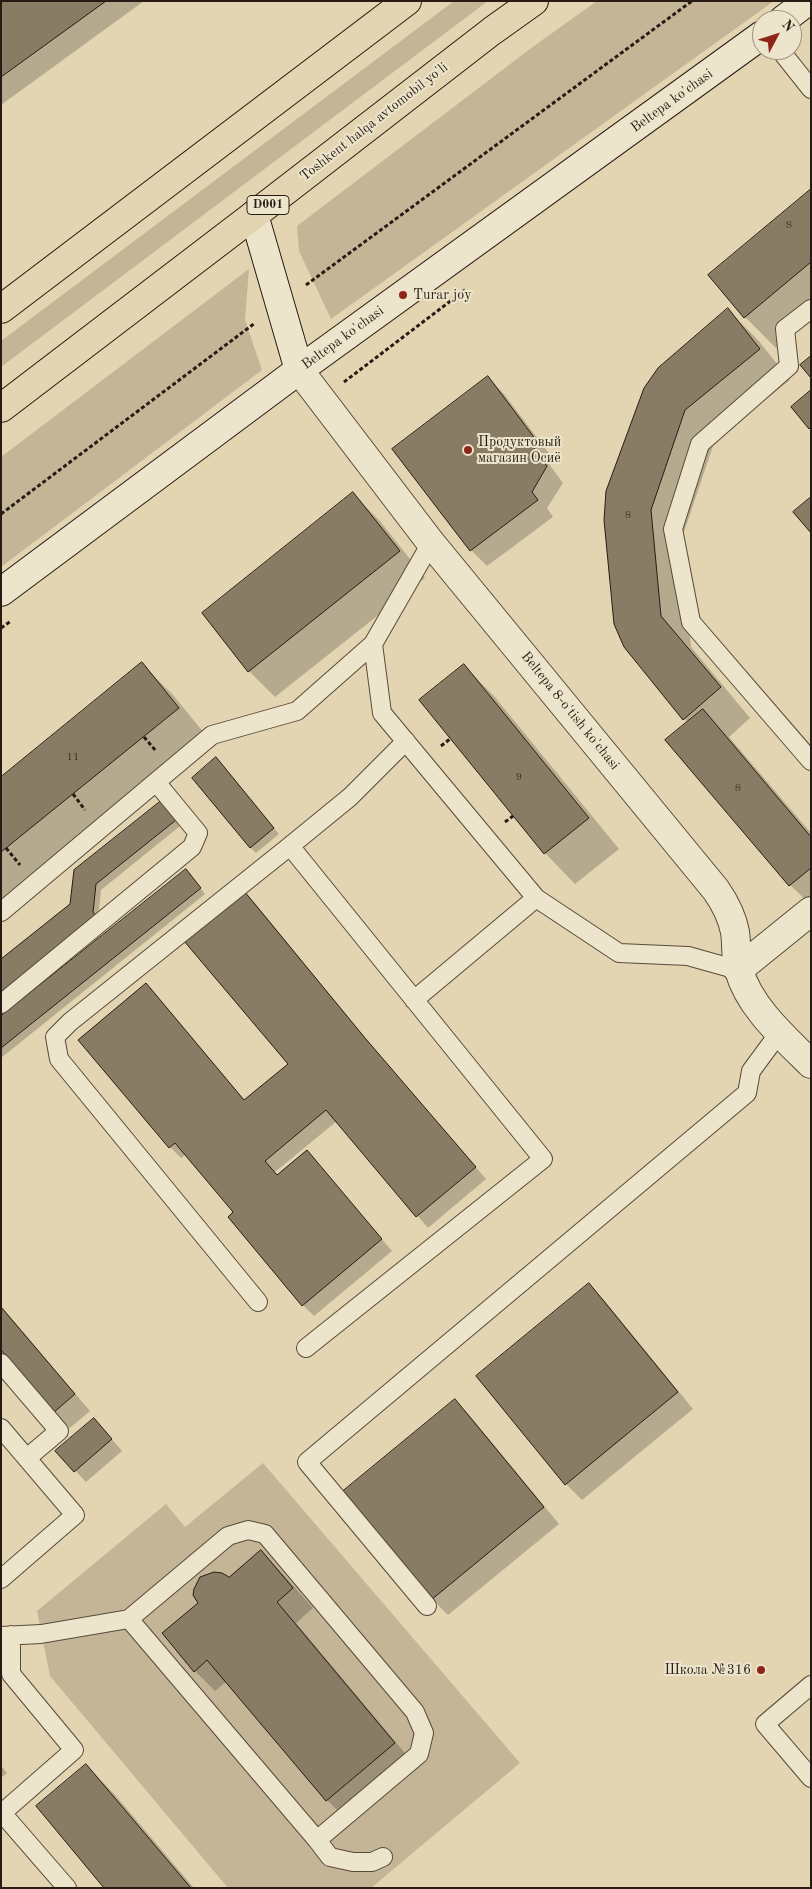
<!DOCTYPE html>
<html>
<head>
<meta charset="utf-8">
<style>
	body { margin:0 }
	#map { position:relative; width:812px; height:1889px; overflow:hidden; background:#e3d5b1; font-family:"Old Standard TT",serif }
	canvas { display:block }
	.frame { position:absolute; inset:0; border:2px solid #281b13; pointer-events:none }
	.north { position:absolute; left:752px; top:10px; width:50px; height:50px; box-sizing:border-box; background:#ede4cc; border:1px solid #9e9482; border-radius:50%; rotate:50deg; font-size:14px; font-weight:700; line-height:20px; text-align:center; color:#281b13 }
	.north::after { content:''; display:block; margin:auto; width:18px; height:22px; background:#8f2418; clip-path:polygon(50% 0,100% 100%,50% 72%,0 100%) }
</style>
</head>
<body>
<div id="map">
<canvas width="812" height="1889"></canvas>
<div class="frame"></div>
<div class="north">N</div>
</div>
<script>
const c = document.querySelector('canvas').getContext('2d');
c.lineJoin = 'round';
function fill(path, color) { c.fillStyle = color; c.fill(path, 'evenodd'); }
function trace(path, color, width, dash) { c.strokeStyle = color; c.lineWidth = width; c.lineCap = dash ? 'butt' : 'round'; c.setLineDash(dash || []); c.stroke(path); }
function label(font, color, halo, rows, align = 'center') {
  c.font = font + ' "Old Standard TT",serif'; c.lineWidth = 4; c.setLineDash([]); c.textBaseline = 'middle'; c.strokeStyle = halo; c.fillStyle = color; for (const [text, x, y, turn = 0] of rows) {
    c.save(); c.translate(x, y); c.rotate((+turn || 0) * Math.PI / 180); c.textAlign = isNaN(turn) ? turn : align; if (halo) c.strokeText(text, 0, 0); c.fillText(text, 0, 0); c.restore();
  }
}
const green = new Path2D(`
	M454 1H488L1 367V341Z
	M597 1H774L331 319 299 251 297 226 534 46Z
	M249 269 245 320 262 370 1 567V457Z
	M263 1463 520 1763 371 1888H228L50 1676 37 1611 166 1504 185 1527Z`);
const shadow = new Path2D(`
	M1 1H144L1 105Z
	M811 190V318L776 348 745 317 710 275Z
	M728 310 758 340 790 380 715 440 681 541 691 647 750 718 729 737 811 833V905L790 885 667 740 688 723 625 647 606 520Z
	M488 378 504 394 554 460 549 464 563 483 547 508 553 517 487 566 471 550 394 449Z
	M353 494 379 520 425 578 275 697 249 671Z
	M142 664 173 695 209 739 1 908V779Z
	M464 666 494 696 619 849 575 884 545 853Z
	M221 764 279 834 256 853 250 847Z
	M166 808 180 826 101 890 98 918 1 1001V960L71 904Z
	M191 876 205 894 1 1058V1018Z
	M244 893 255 903 376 1051 486 1179 428 1228 337 1121 275 1172 278 1176 307 1152 392 1251 314 1316 303 1305 235 1213 186 1154 181 1158 170 1147 80 1040 146 985 245 1101 289 1064Z
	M589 1285 605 1301 693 1409 582 1500 566 1484Z
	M1 1306 90 1411 70 1428 54 1412 1 1349Z
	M455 1401 471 1417 559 1524 448 1615 432 1599Z
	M105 1431 122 1451 86 1482 57 1451Z
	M261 1551 281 1572 313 1608 296 1623 414 1764 347 1820 327 1800 227 1681 215 1691 195 1671 163 1633Z
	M86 1765 116 1796 194 1888H106Z
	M1 1766 7 1773 1 1778Z`);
const building = new Path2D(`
	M1 1H106L1 77Z
	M811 189V262L744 318 708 275Z
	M728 308 760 349 685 410 651 510 661 616 721 687 683 720 624 647 614 624 604 520 606 491 644 388 658 368Z
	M811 356V378L800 365Z
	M488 376 539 444 534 448 547 466 532 492 538 500 470 551 392 449Z
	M811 390V427L809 429 791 407Z
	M353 492 400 551 248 672 202 613Z
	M811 497V533L793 512Z
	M142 662 179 708 1 852V777Z
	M464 664 589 818 544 854 419 700Z
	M703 709 811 837V868L789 886 665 740Z
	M216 757 274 828 250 848 192 778Z
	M161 801 176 820 96 884 93 912 96 916 1 992V959L70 904 74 870Z
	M186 869 201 888 1 1048V1016Z
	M244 891 365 1038 476 1167 416 1217 326 1110 265 1161 277 1175 307 1150 382 1239 302 1306 228 1217 233 1212 175 1143 169 1148 78 1040 146 983 244 1100 288 1064 184 941Z
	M589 1283 678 1392 565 1485 476 1376Z
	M1 1307 75 1394 53 1413 1 1350Z
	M455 1399 544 1507 431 1600 342 1492Z
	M94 1418 112 1439 74 1472 55 1451Z
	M261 1550 293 1588 277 1602 395 1743 326 1801 207 1660 194 1672 162 1633 198 1603 193 1595 194 1589 200 1577 214 1572 222 1573 229 1577Z
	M86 1764 191 1888H104L36 1806Z`);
const path = new Path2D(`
	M306 285 692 1
	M344 382 465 290
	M1 514 255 323
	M1 628 11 621
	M144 737 156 751
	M441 746 450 739
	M73 794 85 810
	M505 822 513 816
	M6 848 20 865`);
const lane = new Path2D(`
	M780 50 811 89
	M811 309 785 329 789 366 700 444 673 529 691 622 811 761
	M373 644 382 713 536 898 619 953 688 956 738 970
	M1 912 212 735 297 711 373 644 431 543
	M414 1000 536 898
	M1 1004 192 847 198 833 156 782
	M258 1302 59 1059 55 1037 70 1022 290 846
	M306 1348 543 1159 290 846 350 797 406 741
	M1 1363 59 1431 27 1458
	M1 1428 75 1515 1 1579
	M427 1606 307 1462 747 1093 751 1071 779 1033
	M11 1635V1674L74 1750 2 1813 67 1888
	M1 1636 41 1634 129 1619 228 1536 248 1530 265 1534 415 1712 424 1733 419 1754 317 1840 129 1619
	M811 1685 765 1724 811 1778
	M317 1840 330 1857 353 1862H372L383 1857`);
const street = new Path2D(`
	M299 370 431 543 716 890C725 903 732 916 735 932 737 945 735 958 739 970 749 1007 785 1038 811 1064
	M738 970 811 911`);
const secondary = new Path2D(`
	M783 20 808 1
	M254 215 299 370
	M1 592 299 370 762 35`);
const highway = new Path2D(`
	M1 309 407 1
	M1 408 254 215 492 31 534 1`);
const markers = [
	[403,295,5,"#8f2418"],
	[468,450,5,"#8f2418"],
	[761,1670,5,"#8f2418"]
];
const numberNames = [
	["8",789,225],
	["8",628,515],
	["11",73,757],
	["9",519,777],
	["8",738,788]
];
const shields = [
	[268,205,42]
];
const shieldNames = [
	["D001",268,205]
];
const streetNames = [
	["Beltepa ko'chasi",672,101,-36],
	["Toshkent halqa avtomobil yo'li",374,122,-38],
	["Beltepa ko'chasi",343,338,-36],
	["Beltepa 8-o'tish ko'chasi",570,711,51]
];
const poiNames = [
	["Turar joy",413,295],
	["Продуктовый",478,442],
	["магазин Осиё",478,458],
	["Школа №316",751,1670,"right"]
];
fill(green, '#c3b596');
fill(shadow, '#0003');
fill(building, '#897c65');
trace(building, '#281b13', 1);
trace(lane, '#574a3a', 20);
trace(street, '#574a3a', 30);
trace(secondary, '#281b13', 30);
trace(highway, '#281b13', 30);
trace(path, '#281b13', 3, [4, 2.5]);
trace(lane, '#ede4cc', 18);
trace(street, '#ede4cc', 28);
trace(secondary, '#ede4cc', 28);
trace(highway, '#e3d5b1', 28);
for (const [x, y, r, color] of markers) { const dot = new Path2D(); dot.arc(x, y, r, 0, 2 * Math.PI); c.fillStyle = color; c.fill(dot); trace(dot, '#ede4cc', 2); }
label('11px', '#403328', null, numberNames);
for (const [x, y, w] of shields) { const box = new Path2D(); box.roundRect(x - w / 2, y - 9.5, w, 19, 4); c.fillStyle = '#ede4cc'; c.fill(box); trace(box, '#281b13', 1); }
label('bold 12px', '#281b13', null, shieldNames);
label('14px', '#281b13', '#ede4cc', streetNames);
label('14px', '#281b13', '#ede4cc', poiNames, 'left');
</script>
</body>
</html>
